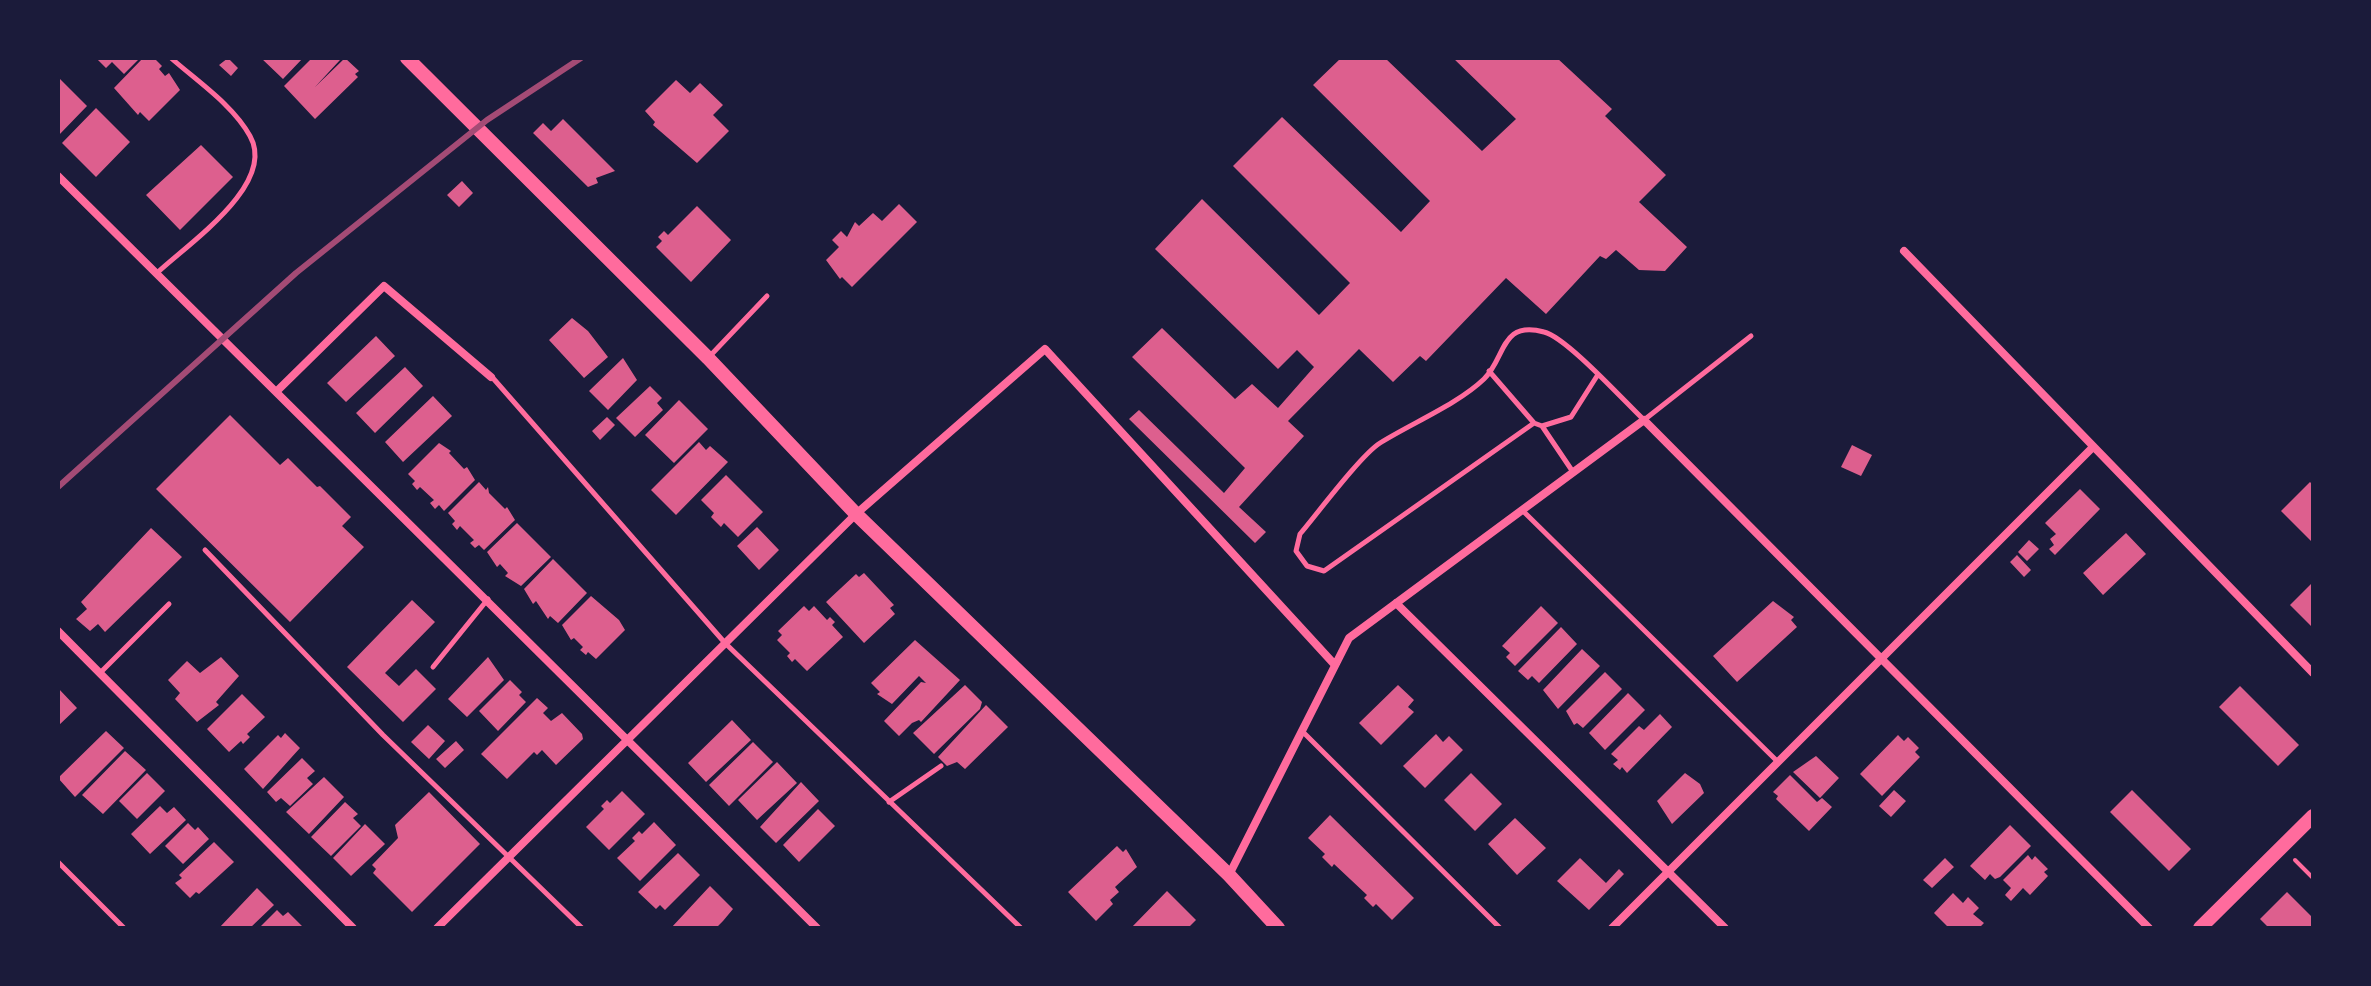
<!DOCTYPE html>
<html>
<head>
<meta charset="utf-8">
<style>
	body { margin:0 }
	#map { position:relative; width:2371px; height:986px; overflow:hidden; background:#1b1b3a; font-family:"Noto Sans",sans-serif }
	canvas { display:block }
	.frame { position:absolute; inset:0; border:60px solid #1b1b3a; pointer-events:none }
</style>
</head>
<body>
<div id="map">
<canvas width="2371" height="986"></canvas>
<div class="frame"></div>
</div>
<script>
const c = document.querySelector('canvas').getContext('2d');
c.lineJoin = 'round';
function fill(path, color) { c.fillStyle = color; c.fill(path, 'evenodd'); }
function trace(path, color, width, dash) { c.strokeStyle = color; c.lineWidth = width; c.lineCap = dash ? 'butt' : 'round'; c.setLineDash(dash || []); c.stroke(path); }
const building = new Path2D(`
	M96 58H140L124 74 112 62 106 68Z
	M143 58H154L162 66 159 69 165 76 169 73 180 90 149 121 140 112 138 115 114 88Z
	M228 58 238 68 231 76 219 65Z
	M261 58H303L283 79Z
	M312 58 340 60 315 87 345 58 359 71 355 74 358 77 315 119 284 86Z
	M1341 58H1385L1482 151 1516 119 1453 58H1557L1612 109 1605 116 1666 175 1639 202 1687 247 1665 271 1639 270 1616 250 1606 259 1600 256 1546 314 1506 278 1426 361 1420 356 1393 382 1359 349 1288 421 1304 436 1239 507 1266 532 1255 543 1129 419 1139 410 1224 493 1245 468 1132 357 1162 328 1235 399 1252 384 1278 408 1314 367 1297 350 1278 369 1155 249 1202 199 1319 315 1350 283 1233 166 1282 117 1401 232 1430 201 1313 85Z
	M58 77 87 106 58 136Z
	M676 80 690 93 700 83 723 105 713 115 729 131 697 163 653 125 655 122 645 111Z
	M96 108 130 142 96 177 62 143Z
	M563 119 615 171 596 178 598 183 588 187 533 133 543 123 551 131Z
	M201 145 233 177 180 230 146 195Z
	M462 181 473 193 459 207 447 195Z
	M899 204 917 222 852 287 842 277 840 279 826 260 839 247 832 240 841 231 847 237 855 222 859 226 873 213 882 221Z
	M697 206 731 240 691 282 656 247 662 241 658 237 664 231 668 235Z
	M572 318 588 331 608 357 584 378 549 340Z
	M376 336 395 356 346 402 327 383Z
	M623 358 637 380 608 410 589 391Z
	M405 367 423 386 375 433 356 413Z
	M650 386 662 398 657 403 663 410 635 437 616 418Z
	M433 396 452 416 403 462 385 442Z
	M679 400 708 429 674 463 645 435Z
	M230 415 280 465 288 458 317 487 320 486 351 517 342 526 364 547 290 622 156 489Z
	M607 417 615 425 600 440 592 431Z
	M699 442 706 450 710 446 728 462 676 515 651 490Z
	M439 443 451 451 449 453 464 469 467 467 475 480 444 511 439 505 435 509 430 503 434 500 420 487 417 490 412 484 415 481 408 474Z
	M1852 445 1872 455 1861 476 1841 467Z
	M726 475 763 512 738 537 724 523 721 527 711 517 714 513 701 500Z
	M479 482 486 490 488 487 489 493 505 509 507 507 515 520 484 550 479 545 475 548 470 543 474 540 460 526 457 530 452 524 455 521 448 513Z
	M2310 482 2313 485V543L2281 511Z
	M2080 489 2100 509 2055 555 2049 549 2054 545 2050 539 2056 534 2045 523Z
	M517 523 551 557 521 586 505 576 508 573 500 564 497 567 487 552Z
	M757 527 779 550 759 570 737 546Z
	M151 528 182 557 105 632 98 624 90 631 76 619 87 609 81 602Z
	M2126 533 2146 554 2103 595 2083 573Z
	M2029 540 2039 549 2027 561 2018 552Z
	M2017 555 2031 570 2024 577 2010 562Z
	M553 559 587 593 558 623 550 616 548 619 536 601 533 604 524 589Z
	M864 573 894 605 890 608 895 614 864 643 826 602 856 574 859 577Z
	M2313 582V628L2290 605Z
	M591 596 619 620 625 630 596 659 588 652 586 655 580 650 583 647 574 638 571 640 562 625Z
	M412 600 435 622 385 673 399 686 416 669 436 689 403 722 347 667Z
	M1773 601 1794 617 1791 620 1797 627 1737 682 1713 656Z
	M804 606 809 611 814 606 827 620 830 617 835 622 832 625 843 637 807 671 795 659 792 662 787 656 790 653 777 640 782 635 778 631Z
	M1541 606 1558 623 1515 666 1506 657 1510 653 1502 646Z
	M1561 627 1577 644 1539 683 1532 676 1528 680 1518 671Z
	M915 640 960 680 921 722 919 720 912 723 899 736 884 721 921 682 926 683 919 676 892 704 877 694 880 692 871 683Z
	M1582 649 1600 666 1558 709 1543 690Z
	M221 657 239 676 216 702 219 705 197 722 175 699 180 693 168 680 187 661 200 673Z
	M488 657 504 680 467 717 448 699Z
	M1605 672 1622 689 1583 728 1577 723 1574 725 1566 711Z
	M510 680 522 692 519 695 526 702 498 731 479 711Z
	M965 685 982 702 980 709 934 754 913 733Z
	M1398 685 1414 700 1408 707 1414 712 1381 745 1359 723Z
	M2240 686 2299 745 2278 766 2219 707Z
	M58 688 77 708 58 726Z
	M1628 693 1645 710 1605 750 1589 733Z
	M242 694 265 717 247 734 250 737 243 744 241 741 229 752 207 729Z
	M537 698 548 708 543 713 551 721 562 713 582 734 583 739 556 765 542 750 537 755 534 752 507 779 481 754Z
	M986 705 1008 727 965 769 957 762 947 766 938 757Z
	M1660 714 1672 727 1627 773 1622 767 1620 770 1613 764 1618 760 1611 754 1639 726 1644 730Z
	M732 720 751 740 706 782 688 763Z
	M428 725 445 741 429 759 411 742Z
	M106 731 124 748 75 797 58 778Z
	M285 733 300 748 263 789 244 769 278 735 281 738Z
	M1436 734 1443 742 1449 736 1463 750 1425 788 1403 766Z
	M1898 735 1904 741 1908 737 1919 748 1915 752 1920 757 1882 796 1860 774Z
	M456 741 464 750 445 768 436 759Z
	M753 742 773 762 729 806 709 785Z
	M125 751 146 770 103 814 82 795Z
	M1816 756 1839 778 1820 798 1793 772Z
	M302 758 315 771 307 778 313 784 290 806 281 798 276 802 267 792Z
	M777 762 797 783 757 820 738 800Z
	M147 773 165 791 137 819 119 801Z
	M1471 773 1502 804 1475 831 1444 800Z
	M1685 773 1700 784 1704 793 1672 824 1657 801Z
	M1790 775 1817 802 1822 798 1832 807 1809 831 1776 799 1778 796 1773 792Z
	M324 777 344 797 309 834 286 812Z
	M801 782 819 801 776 843 760 827Z
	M1894 790 1906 801 1891 817 1879 806Z
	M2132 790 2191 849 2169 871 2110 812Z
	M622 791 645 814 609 850 586 827 604 809 601 806 607 800 610 803Z
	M429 792 480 844 412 912 373 873 376 869 372 865 398 838 395 825Z
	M345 802 358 814 353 818 361 826 331 856 311 837Z
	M160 806 167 813 174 807 186 820 150 854 131 834Z
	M818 809 835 826 799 862 783 845Z
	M1330 815 1414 898 1392 920 1376 904 1373 907 1364 898 1367 895 1334 864 1332 867 1322 857 1325 854 1308 838Z
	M1515 818 1546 848 1517 875 1488 844Z
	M654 822 676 845 640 881 617 858 635 841 632 838 639 831 642 834Z
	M188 823 195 830 198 827 209 839 183 864 165 846Z
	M365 824 385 844 351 876 333 858Z
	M2010 825 2031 846 2000 877 1995 879 1990 874 1985 880 1970 866Z
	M214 842 234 862 199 894 196 892 190 898 175 883 182 878 179 875Z
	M1117 846 1123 852 1126 849 1137 867 1115 887 1119 892 1110 900 1113 904 1096 921 1068 892Z
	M678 853 700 875 665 910 660 905 656 909 638 892Z
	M2028 855 2032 860 2035 856 2048 869 2044 872 2048 876 2030 895 2023 888 2011 901 2005 895 2011 888 2003 880Z
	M1580 858 1606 883 1619 869 1624 874 1589 910 1557 881Z
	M1945 858 1954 867 1932 888 1923 880Z
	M710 886 733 909 723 921 716 928H671Z
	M257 888 274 905 250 928H219Z
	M1167 891 1196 920 1188 928H1131Z
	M2287 892 2313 918V928H2269L2260 919Z
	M1953 893 1963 903 1968 897 1979 908 1973 914 1984 923 1979 928H1949L1934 913Z
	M277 910 283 916 288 912 302 926 259 928Z`);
const path = new Path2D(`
	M2295 860 2313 878`);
const service = new Path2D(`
	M157 273C189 243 277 184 250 136 233 105 197 81 171 58
	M709 357 767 296
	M1489 371 1534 423
	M1597 376 1571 417 1542 426 1534 423 1324 571 1307 566 1296 551 1300 534C1317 514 1361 455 1380 443 1412 423 1458 404 1484 379 1506 358 1500 320 1544 332 1566 337 1624 401 1644 420L1751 336
	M492 377 725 643 1021 928
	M1542 426 1573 472
	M1522 510 1778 762
	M205 550 383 735 582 928
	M433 667 488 599
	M100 673 169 604
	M1303 732 1500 928
	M889 802 941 766
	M58 862 124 928`);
const minor = new Path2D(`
	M58 176 817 928
	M1904 251 2313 673
	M277 391 384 286 491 377
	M1396 603 1725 928
	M58 631 353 928
	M1229 875 1349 638 1644 420 2149 928
	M437 928 856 514 1045 349 1335 665
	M1612 928 2092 448`);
const secondary = new Path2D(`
	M407 58 708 358 856 514 1229 875 1278 928
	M2200 928 2313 816`);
const rail = new Path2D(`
	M58 487 296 273 487 120 581 58`);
fill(building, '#dd5f8e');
trace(path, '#ff6b9d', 4);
trace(service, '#ff6b9d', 5);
trace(minor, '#ff6b9d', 8);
trace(secondary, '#ff6b9d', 14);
trace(rail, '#a44b75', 6);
</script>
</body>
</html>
